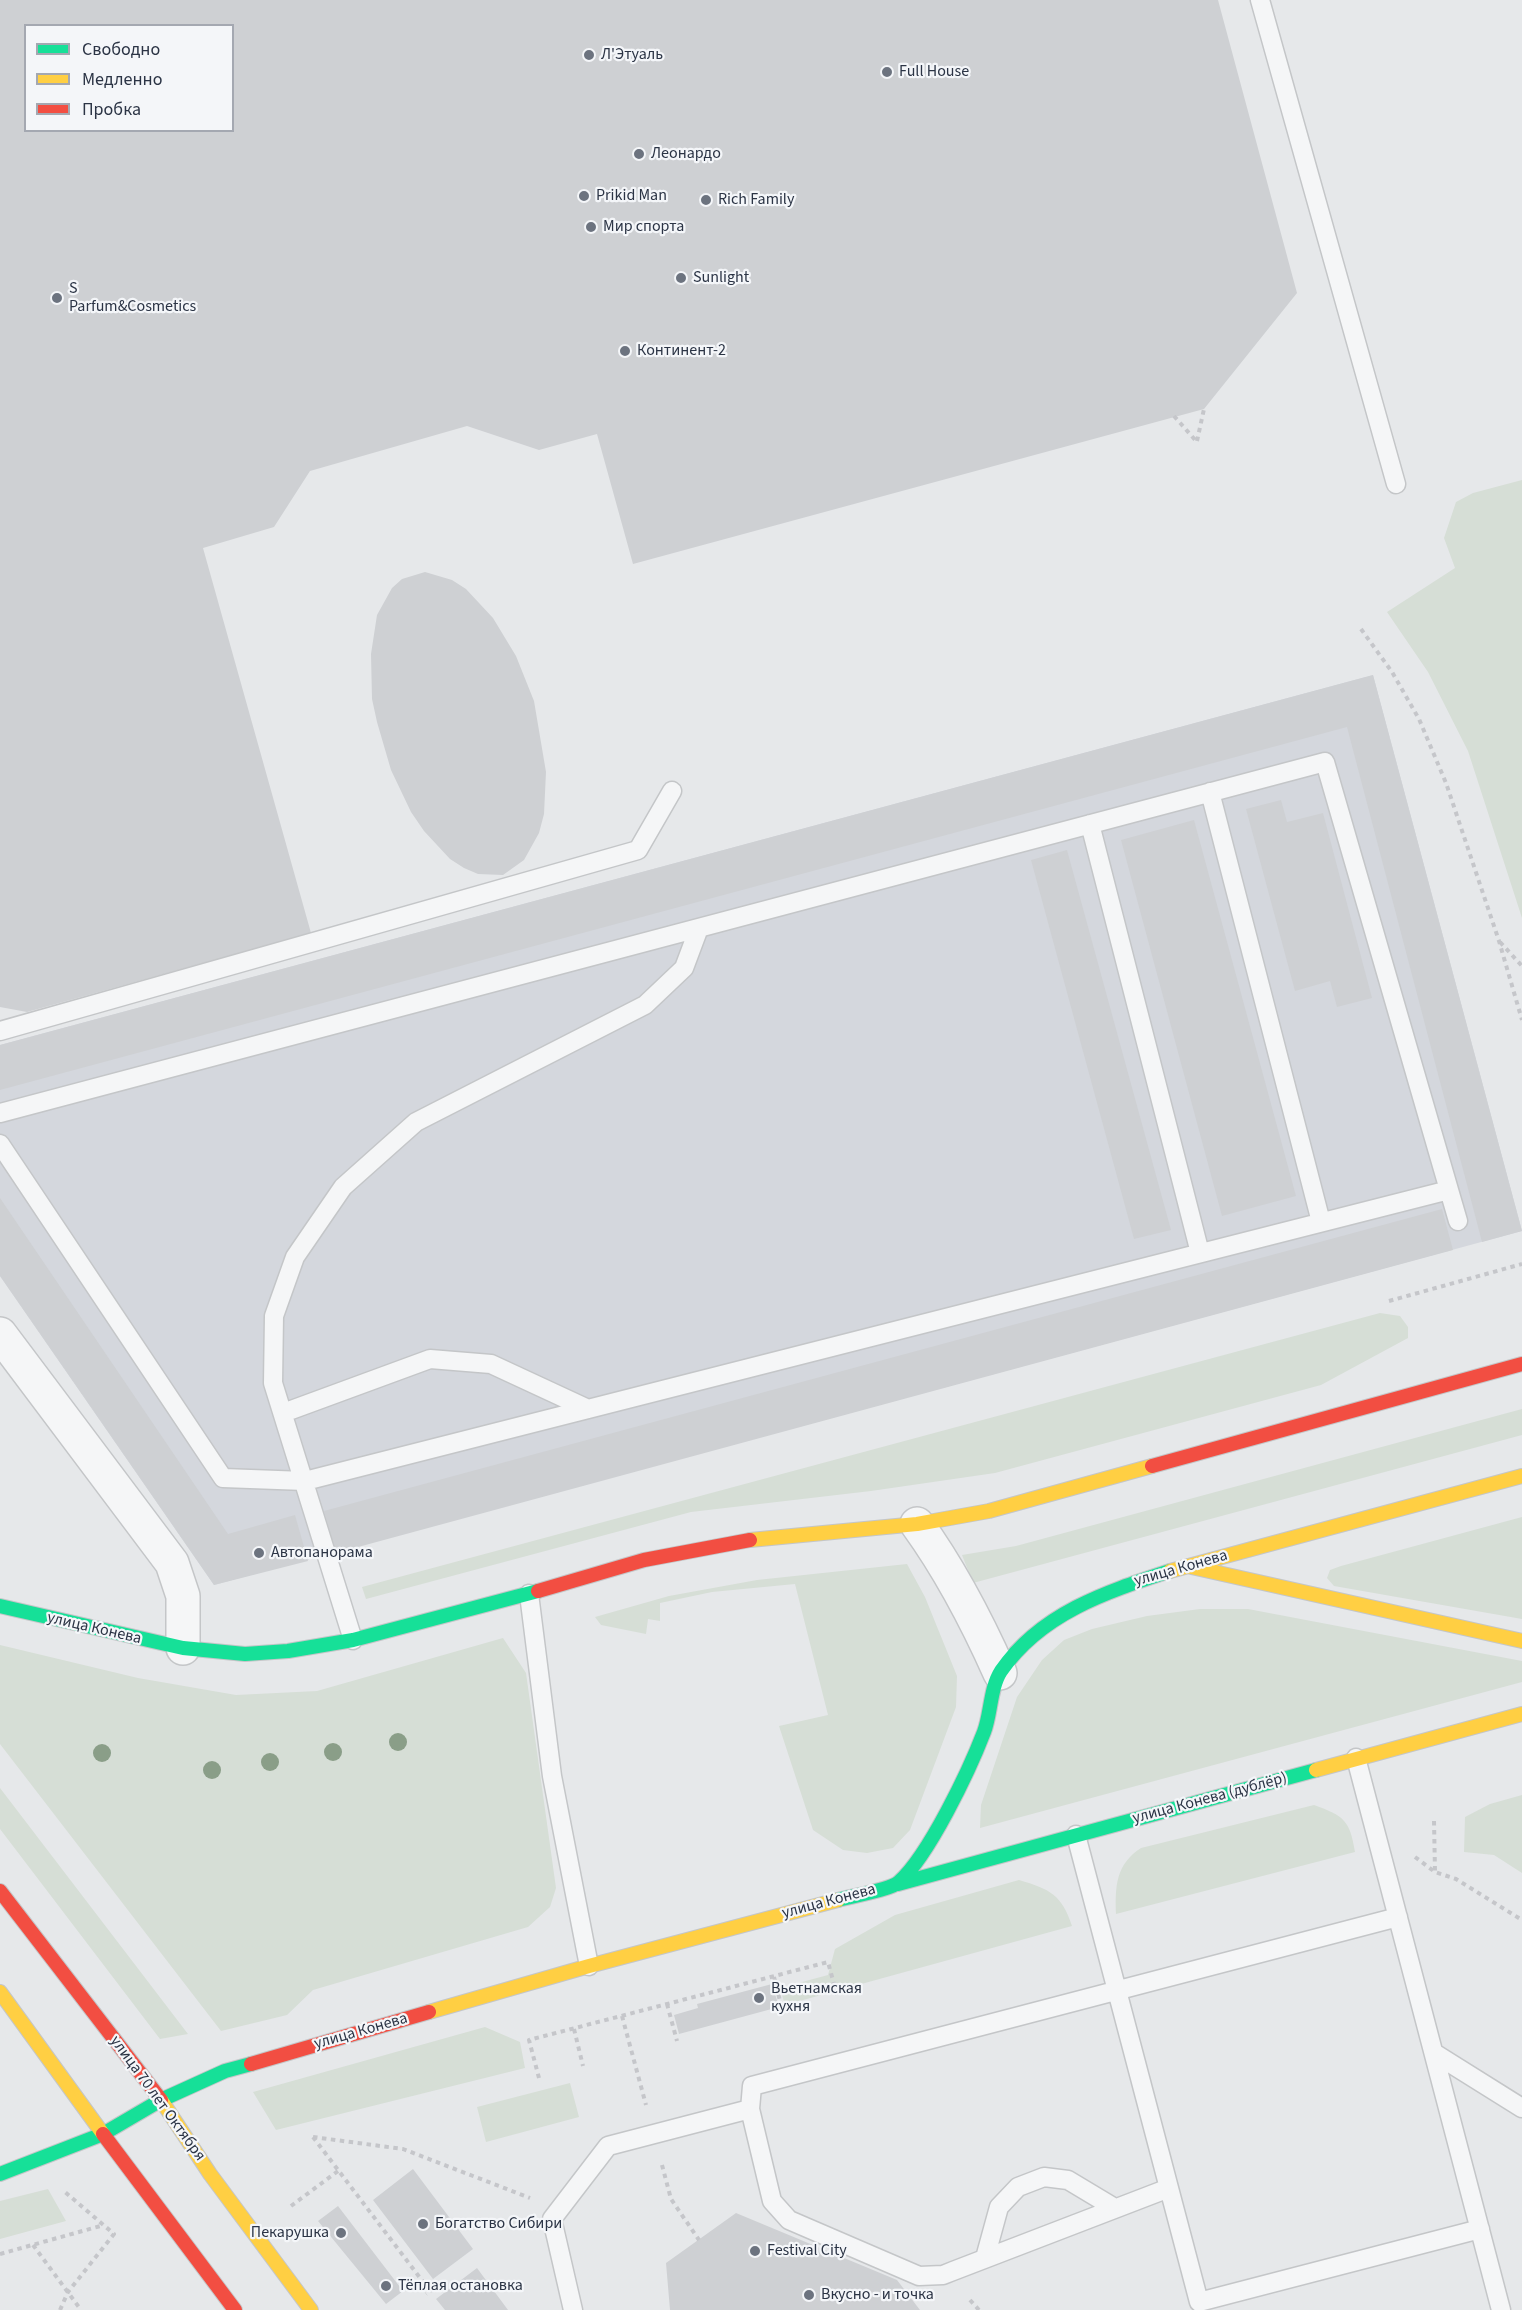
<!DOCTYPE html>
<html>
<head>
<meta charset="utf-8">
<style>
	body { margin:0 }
	#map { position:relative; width:1522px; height:2310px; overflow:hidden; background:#e6e8ea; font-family:"Source Sans 3",sans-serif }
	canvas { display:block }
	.legend { position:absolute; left:24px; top:24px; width:210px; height:108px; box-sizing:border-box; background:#f4f6f9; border:2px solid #a4a8b1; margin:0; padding:8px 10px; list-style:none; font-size:18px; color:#2b3445 }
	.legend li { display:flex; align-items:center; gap:12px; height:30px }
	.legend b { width:30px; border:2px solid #a4a8b1 }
</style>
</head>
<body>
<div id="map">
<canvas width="1522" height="2310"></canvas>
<ul class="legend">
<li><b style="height:8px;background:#16e098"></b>Свободно</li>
<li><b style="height:8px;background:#ffcf43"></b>Медленно</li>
<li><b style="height:8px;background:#f24e42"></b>Пробка</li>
</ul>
</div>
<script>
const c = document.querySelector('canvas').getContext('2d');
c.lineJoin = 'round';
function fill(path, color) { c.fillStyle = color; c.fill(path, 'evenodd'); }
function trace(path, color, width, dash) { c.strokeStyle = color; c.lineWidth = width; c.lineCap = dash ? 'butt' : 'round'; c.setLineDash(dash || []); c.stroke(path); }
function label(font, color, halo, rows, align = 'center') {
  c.font = font + ' "Source Sans 3",sans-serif'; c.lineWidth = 4.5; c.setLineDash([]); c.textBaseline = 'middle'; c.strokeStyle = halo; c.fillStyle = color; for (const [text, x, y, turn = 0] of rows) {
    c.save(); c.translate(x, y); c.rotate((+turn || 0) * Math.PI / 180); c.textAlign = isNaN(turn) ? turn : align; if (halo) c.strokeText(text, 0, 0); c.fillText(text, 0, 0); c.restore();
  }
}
const built = new Path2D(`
	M1373 675 1522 1231 214 1585 0 1276V1045Z`);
const green = new Path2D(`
	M1522 480V918L1468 751 1428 672 1387 612 1455 568 1444 538 1456 502 1473 493Z
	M1380 1313 1400 1316 1408 1327V1338L1321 1385 995 1473 871 1491 691 1512 366 1599 362 1587Z
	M1522 1409V1435L973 1583 962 1555 1016 1546Z
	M1522 1517V1619L1334 1586 1327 1578 1330 1570 1341 1566Z
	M907 1564 925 1597 957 1676 956 1707 910 1830 893 1848 867 1853 843 1850 813 1830 779 1726 828 1715 795 1584 712 1592 660 1603V1621L648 1619 646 1634 601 1625 595 1617 669 1596 757 1580Z
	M1200 1609H1248L1522 1661V1682L980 1828 981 1805 1017 1697 1042 1660 1064 1640 1092 1629 1147 1616Z
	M503 1638 526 1673 556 1888 550 1907 528 1927 313 1990 287 2015 221 2031 0 1744V1645L138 1678 236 1695 317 1691Z
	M0 1788 188 2034 160 2039 0 1829Z
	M1522 1795V1873L1494 1855 1464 1852 1465 1817 1490 1804Z
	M1314 1805C1344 1816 1350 1820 1355 1852L1116 1914C1115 1886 1116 1864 1141 1848Z
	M1019 1880C1050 1889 1062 1895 1072 1926L785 2005 780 1988 828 1975 835 1949 895 1915Z
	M485 2027 520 2042 525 2068 276 2130 253 2092Z
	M570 2083 579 2117 486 2142 477 2107Z
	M48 2189 66 2221 0 2239V2201Z`);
const building = new Path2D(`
	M0 0H1218L1297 293 1204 409 633 564 597 434 539 450 467 426 310 471 274 527 203 548 311 933 27 1012 0 1007ZM26 26H232V130H26Z
	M425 572 452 580 466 589 493 618 516 656 534 701 546 772 544 814 539 833 524 860 503 875 478 874 464 868 450 859 424 831 411 812 391 770 377 722 372 699 371 654 377 615 392 588 402 579Z
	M1373 675 1522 1231 1482 1242 1347 727 0 1090V1045Z
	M1281 800 1287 822 1323 813 1372 998 1337 1007 1330 981 1295 991 1246 809Z
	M1194 820 1296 1196 1222 1216 1121 840Z
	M1067 850 1171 1230 1134 1239 1031 860Z
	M0 1198 228 1534 295 1515 308 1561 214 1585 0 1276Z
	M1442 1209 1453 1250 336 1553 324 1511Z
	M772 1984 779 2007 679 2034 674 2015 698 2008 697 2004Z
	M413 2169 473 2249 433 2279 373 2200Z
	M338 2206 403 2291 386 2304 318 2221Z
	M736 2213 897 2280 920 2310H670L666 2263Z
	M477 2268 508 2310H445L436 2299Z`);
const path = new Path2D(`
	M1174 416 1197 442
	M1197 441 1204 409
	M1361 629 1392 672 1419 719 1446 783 1499 941 1522 1020
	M1500 942 1522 966
	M1389 1301 1522 1264
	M1434 1821 1435 1871
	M1415 1857 1435 1872 1456 1879 1522 1920
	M774 1977 783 2013
	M667 2004 677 2041
	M622 2016 646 2105
	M574 2029 583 2066
	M539 2078 529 2040 828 1962 838 1999
	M313 2137 403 2149 530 2198
	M313 2137 430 2291 426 2294
	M662 2165 671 2199 699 2240
	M291 2206 338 2171
	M33 2245 81 2310
	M0 2254 104 2225
	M970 2300 979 2310
	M60 2310 68 2292 114 2234 65 2192`);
const lane = new Path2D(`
	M1260 0 1396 484
	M1210 792 1321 1222
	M1090 824 1200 1253
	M0 1031 638 850 672 791
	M0 1113 1325 762 1449 1190 305 1481 223 1478 0 1144
	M1449 1190 1458 1221
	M283 1413 430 1359 491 1364 588 1409
	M529 1594 552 1776 589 1966
	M353 1640 273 1383 274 1316 295 1257 343 1187 416 1122 645 1005 684 968 699 928
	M1356 1758 1501 2310
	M1076 1835 1199 2302 1480 2229
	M1434 2053 1522 2108
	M1169 2188 953 2271 943 2275 919 2276 789 2220 772 2201 750 2109 752 2086 1398 1917
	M985 2258 999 2207 1018 2187 1044 2177 1068 2180 1113 2207
	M573 2310 552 2219 608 2146 750 2109`);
const street = new Path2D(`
	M0 1334 172 1563 183 1596V1648
	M917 1524C951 1571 976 1619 1000 1673`);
const fast = new Path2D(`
	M0 1606 183 1648 245 1654 288 1651 353 1640 538 1591
	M898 1884 1316 1770
	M838 1900C852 1896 890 1890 899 1882 929 1855 969 1771 984 1732 991 1714 990 1688 1001 1671 1041 1613 1106 1592 1170 1571
	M0 2174 103 2134 161 2100 225 2071 251 2064`);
const slow = new Path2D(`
	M750 1540 917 1524 989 1511 1152 1466
	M1187 1566 1522 1641
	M1170 1571 1522 1476
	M1316 1770 1522 1714
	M0 1992 103 2134
	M429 2012 589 1966 838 1900
	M161 2100 210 2174 311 2310`);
const jam = new Path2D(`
	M1152 1466 1522 1364
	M538 1591 644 1560 750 1540
	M0 1891 161 2100
	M251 2064 429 2012
	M103 2134 235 2310`);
const trees = [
	[398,1742],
	[333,1752],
	[102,1753],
	[270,1762],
	[212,1770]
];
const markers = [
	[589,55,6,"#6c737f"],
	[887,72,6,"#6c737f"],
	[639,154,6,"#6c737f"],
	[584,196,6,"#6c737f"],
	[706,200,6,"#6c737f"],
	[591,227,6,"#6c737f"],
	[681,278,6,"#6c737f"],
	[57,298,6,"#6c737f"],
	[625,351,6,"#6c737f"],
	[259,1553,6,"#6c737f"],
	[759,1998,6,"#6c737f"],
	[423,2224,6,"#6c737f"],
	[341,2233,6,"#6c737f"],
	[755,2251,6,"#6c737f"],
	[386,2286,6,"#6c737f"],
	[809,2295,6,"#6c737f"]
];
const poiNames = [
	["Л'Этуаль",601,55],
	["Full House",899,72],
	["Леонардо",651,154],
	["Prikid Man",596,196],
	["Rich Family",718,200],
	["Мир спорта",603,227],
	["Sunlight",693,278],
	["S",69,289],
	["Parfum&Cosmetics",69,307],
	["Континент-2",637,351],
	["Автопанорама",271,1553],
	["Вьетнамская",771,1989],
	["кухня",771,2007],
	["Богатство Сибири",435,2224],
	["Пекарушка",329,2233,"right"],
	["Festival City",767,2251],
	["Тёплая остановка",398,2286],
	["Вкусно - и точка",821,2295]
];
const streetNames = [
	["улица Конева",1181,1569,-16],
	["улица Конева",94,1629,13],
	["улица Конева (дублёр)",1210,1799,-15],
	["улица Конева",829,1902,-15],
	["улица Конева",361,2032,-16],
	["улица 70 лет Октября",157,2099,54]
];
fill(built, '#d4d7dd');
fill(green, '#d6ded6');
fill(building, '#ced0d3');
trace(lane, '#c4c6c8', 21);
trace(street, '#c4c6c8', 36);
trace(fast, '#c4c6c8', 16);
trace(slow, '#c4c6c8', 16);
trace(jam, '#c4c6c8', 16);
trace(path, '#c5c6ca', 4, [4.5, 4.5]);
trace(lane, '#f5f6f7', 18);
trace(street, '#f5f6f7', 33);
trace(fast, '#16e098', 14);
trace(slow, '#ffcf43', 14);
trace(jam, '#f24e42', 14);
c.fillStyle = '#8a9e88';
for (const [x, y] of trees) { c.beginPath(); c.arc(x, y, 9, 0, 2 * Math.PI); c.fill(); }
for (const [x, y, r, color] of markers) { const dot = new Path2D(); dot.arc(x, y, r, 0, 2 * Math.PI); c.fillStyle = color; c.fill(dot); trace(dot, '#f4f6f9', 2); }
label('16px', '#2b3445', '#f4f6f9', poiNames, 'left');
label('16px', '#2b3445', '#f4f6f9', streetNames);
</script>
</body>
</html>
